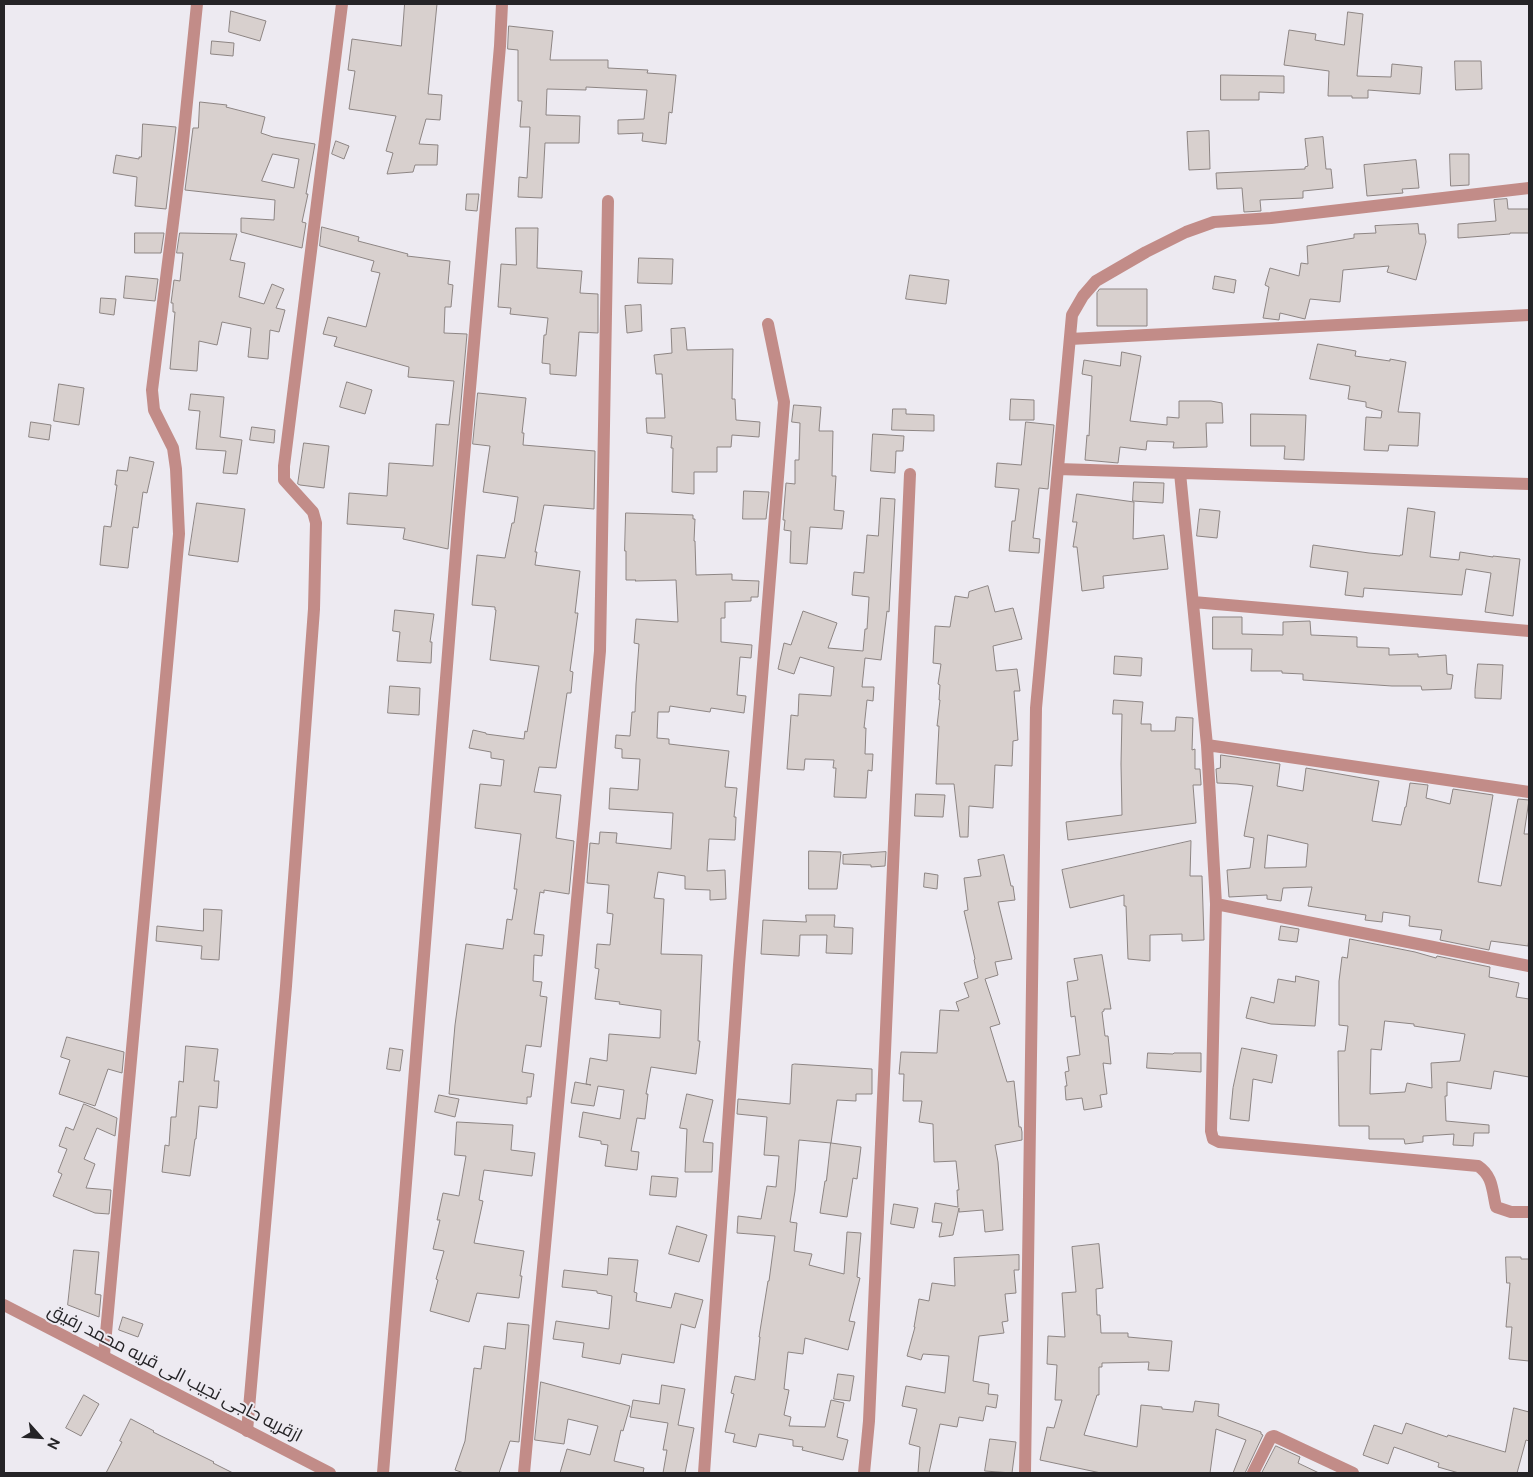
<!DOCTYPE html>
<html>
<head>
<meta charset="utf-8">
<style>
	body { margin:0 }
	#map { position:relative; width:1533px; height:1477px; overflow:hidden; background:#edeaf1; font-family:"Public Sans",sans-serif }
	canvas { display:block }
	.frame { position:absolute; inset:0; border:5px solid #252427; pointer-events:none }
	.north { position:absolute; left:15px; top:1412px; width:50px; height:50px; -webkit-text-stroke:4px #edeaf1; paint-order:stroke; rotate:116deg; font-size:14px; font-weight:700; line-height:20px; text-align:center; color:#252427 }
	.north::after { content:''; display:block; margin:auto; width:18px; height:22px; background:#252427; clip-path:polygon(50% 0,100% 100%,50% 72%,0 100%) }
</style>
</head>
<body>
<div id="map">
<canvas width="1533" height="1477"></canvas>
<div class="frame"></div>
<div class="north">N</div>
</div>
<script>
const c = document.querySelector('canvas').getContext('2d');
c.lineJoin = 'round';
function fill(path, color) { c.fillStyle = color; c.fill(path, 'evenodd'); }
function trace(path, color, width, dash) { c.strokeStyle = color; c.lineWidth = width; c.lineCap = dash ? 'butt' : 'round'; c.setLineDash(dash || []); c.stroke(path); }
function label(font, color, halo, rows, align = 'center') {
  c.font = font + ' "Public Sans",Cairo,sans-serif'; c.lineWidth = 4; c.setLineDash([]); c.textBaseline = 'middle'; c.strokeStyle = halo; c.fillStyle = color; for (const [text, x, y, turn = 0] of rows) {
    c.save(); c.translate(x, y); c.rotate((+turn || 0) * Math.PI / 180); c.textAlign = isNaN(turn) ? turn : align; if (halo) c.strokeText(text, 0, 0); c.fillText(text, 0, 0); c.restore();
  }
}
const building = new Path2D(`
	M405 4H437L428 94 442 95 440 120 426 119 419 144 438 145 437 165H415L413 172 387 174 393 153 386 151 396 116 349 109 355 71 348 70 352 39 401 46Z
	M231 11 266 21 260 41 229 32Z
	M1348 12 1363 14 1357 76 1391 77 1392 64 1422 67 1420 94 1368 90V98H1352V96H1328L1329 71 1284 65 1289 30 1316 34 1315 40 1344 45Z
	M509 26 553 31 550 60H608V68L648 70 647 73 676 75 672 113 669 112 666 144 642 141 643 133 618 134V120L644 119 647 90 586 87V90L547 89 546 115 580 116 579 143H545L542 198 518 197 519 177 527 178 530 127H520L522 101H518V50L508 49Z
	M212 41 234 43 233 56 211 54Z
	M1455 61H1481L1482 89 1456 90Z
	M1221 75 1284 76V93L1259 92V100H1221Z
	M200 102 227 105 226 107 265 117 261 133 273 137 315 144 306 194H308L302 222 306 223 302 248 241 232V218L274 220 275 200 185 190 193 128H198ZM273 154 299 159 294 188 262 181Z
	M143 124 176 127 166 209 135 206 137 177 113 173 116 155 139 159V157H141Z
	M1209 131 1210 169 1189 170 1187 132Z
	M1323 137 1326 169H1331L1333 188 1303 191V198L1260 200 1261 211 1244 212 1242 188 1217 189 1216 173 1305 169V167L1308 166 1305 139Z
	M336 141 349 146 344 159 332 154Z
	M1450 154H1469V185L1451 186Z
	M1416 160 1419 188 1402 189 1403 193 1367 196 1364 165Z
	M467 194H479L477 211 466 210Z
	M1507 199 1508 209H1529V233H1510V234L1458 238V224L1496 221 1494 200Z
	M1418 224 1419 234H1425L1426 242 1416 280 1387 272 1389 266 1343 270 1340 302 1310 299 1305 319 1280 313 1279 320 1263 318 1269 287 1265 285 1270 268 1299 276 1301 263 1308 264 1307 246 1354 238V234L1376 233 1375 226Z
	M322 227 359 237 358 241 408 254 407 256 450 261 448 284 453 285 451 307H445L444 333 467 334 448 549 403 539 405 528 347 524 349 493 387 496 389 463 433 466 436 424 449 425 454 381 408 377 409 367 334 346 337 337 323 334 328 317 366 327 380 273 371 271 374 261 320 246Z
	M516 228H538L537 268 582 271 580 293 598 294V333L579 332 576 376 550 374V364L542 363 544 335H546L548 318 510 314 511 308 498 307 501 264 516 265Z
	M135 233H164L161 253H135Z
	M180 233 237 234 230 260 245 263 239 297 264 304 272 284 284 289 276 308 285 310 279 332 270 330 268 359 248 357 251 328 222 322 217 345 199 341 197 371 170 369 175 312H173V303H171L174 280 180 281 183 253H177Z
	M639 258 673 259 672 284 638 283Z
	M910 275 949 280 946 304 906 299Z
	M126 276 158 279 155 301 124 298Z
	M1215 276 1236 280 1234 293 1213 289Z
	M1100 289H1147V326H1097V293Z
	M101 298 116 299 114 315 100 313Z
	M641 305 642 331 627 333 625 306Z
	M685 328 687 350 733 349 732 399H735L736 420 760 422 759 437 732 435 731 447H717V472H694V494L672 492 673 448H671L672 436 647 433 646 418H665L662 374H656L654 355 672 353 671 329Z
	M1318 344 1356 351 1355 356 1390 361V359L1406 362 1398 412 1420 413 1418 446 1389 445 1388 451 1364 450 1366 417 1381 418 1382 411 1366 407V402L1348 399 1350 386 1310 379Z
	M1122 352 1141 356 1130 421 1167 425V417L1179 418V401H1211L1222 403 1223 423H1206L1207 447 1173 448 1174 442 1147 441 1146 450 1120 447 1118 463 1085 460 1087 435 1089 436 1092 376 1082 374 1084 360 1120 366Z
	M347 382 372 390 365 414 340 407Z
	M59 384 84 388 79 425 54 421Z
	M478 393 526 398 522 433H524L523 445 595 451 594 509 544 505 535 552H537L535 565 580 571 575 613H578L570 671 573 672 571 693H567L556 768 539 767 534 792 561 795 556 838 574 841 569 894 544 890V893L540 892 534 934 544 935 542 956 534 955 533 981 542 982 540 996 547 997 541 1047 526 1045 522 1072 534 1074 531 1097H527V1104L449 1094 455 1025 466 944 503 949 507 919 512 920 517 889H514L521 834 475 828 480 784 501 786 504 760 491 758V752L469 748 473 730 486 733V734L524 739 525 731 527 732 539 666 490 660 496 610H495V607L472 605 477 555 505 558 512 523H514L518 497 483 492 490 446 473 444Z
	M191 394 224 397 220 437 242 440 237 474 223 473 226 451 196 449 200 411 189 410Z
	M1011 399 1034 400V420H1010Z
	M794 405 821 407 819 431H833L832 476H836L834 510 844 511 842 529 810 527 807 564 790 563 791 531 784 530 785 520H783L786 483 795 484V460H799L800 423 792 422Z
	M893 409H906V414L934 415V431L892 430Z
	M1251 414 1306 415 1304 460 1284 459 1285 446H1251Z
	M31 422 51 425 49 440 29 437Z
	M1026 422 1054 425 1048 489 1039 488 1033 538 1040 539 1039 553 1009 551 1012 521H1015L1019 489 995 487 997 463 1021 465Z
	M252 427 275 430 274 443 250 440Z
	M873 434 904 436 903 451H896L895 473 871 471Z
	M304 443 329 446 324 488 300 485 298 484Z
	M130 457 154 462 147 493 143 492 138 528 133 527 128 568 100 565 104 526 111 527 117 485H115L117 470 127 471Z
	M1134 482 1164 483 1163 503 1133 501Z
	M744 491 769 492 766 519H743Z
	M1077 494 1134 502 1133 539 1164 535 1168 569 1103 576 1104 588 1082 591 1077 547H1073L1077 522H1073Z
	M881 498 895 499 889 612 887 611 881 660 865 658 862 687H874L873 701 867 700 864 728H866L865 754H873L872 771 868 770 866 798 834 797 836 768H833L834 760 805 759 804 770 787 769 791 715 798 716 799 694 831 696 834 667 800 657 794 674 778 669 784 643 791 645 803 611 837 623 828 648 863 651 865 629H867L869 597 852 595 854 572 864 573 867 535 878 536Z
	M197 503 245 509 238 562 189 555Z
	M1408 508 1435 512 1430 557 1459 560 1460 552 1493 557V556L1520 559 1513 616 1485 612 1491 573 1466 569 1462 595 1364 588 1363 597 1345 595 1348 572 1310 567 1313 545 1369 553 1400 556V555H1402Z
	M1200 509 1220 511 1217 538 1197 536Z
	M626 513 693 515V519H695L694 541H695L696 575 732 574V580L759 581 758 597H751V601L725 602V618H721V642L752 645 751 658 740 657 737 695 746 696 744 713 711 708 710 712 670 706 669 712H658L657 738 669 739V744L729 751 725 787 737 788 734 817H736L735 840 709 839 707 871 725 870 726 899 710 900V890L685 889V876L658 872 654 898 664 899 661 954 702 955 698 1041H700L696 1074 651 1067 646 1094H648L645 1119 637 1118 631 1151 639 1152 637 1170 605 1166 608 1145 601 1144V1141L579 1137 583 1112 620 1119 624 1090 598 1086 594 1106 571 1103 575 1082 591 1085 586 1084 590 1058 607 1061 609 1034 660 1038 661 1010 619 1004 620 1002 595 999 599 969 595 968 597 944 610 945 613 914 607 913 609 885 587 883 590 843 599 844 600 832 617 833 616 843 671 849 673 813 609 809 610 788 638 790 640 759 622 758V749L615 748 616 735 630 736 632 712H635L636 684 639 644 634 643 636 619 678 622 676 580 635 581 636 580H626V551H625Z
	M988 586 995 612 1013 608 1022 639 993 646 996 671 1017 669 1020 691H1014L1018 740 1013 741 1012 766 995 765 993 808 969 806 968 837H960L954 784H936L939 726H937L940 700H939L940 685 938 684 941 664 933 663 935 626 950 627 955 596 968 598 969 592Z
	M395 610 434 614 430 642H432L431 663 397 661 400 632 393 631Z
	M1213 617H1242V634L1283 635V622L1310 621 1311 635 1357 637V647L1389 648V655L1418 654V657L1446 655 1447 674 1453 675 1451 689 1422 690 1421 686H1392L1303 680V674L1282 673V671H1251L1252 649H1213Z
	M1115 656 1142 658 1141 676 1114 674Z
	M1478 664 1503 665 1501 699 1475 698V690Z
	M390 686 420 688 419 715 388 713Z
	M1114 700 1143 702 1141 724H1151V731H1175L1176 717 1193 718 1192 750 1195 749V769H1200L1201 783V785H1193L1196 823 1068 840 1066 822 1122 815 1121 764 1122 714H1113Z
	M1221 755 1280 764 1277 786 1303 791 1306 768 1379 781 1372 821 1401 825 1405 807H1406L1410 783 1428 785 1426 798 1450 804 1453 789 1493 795 1478 882 1501 886 1518 799 1529 800 1524 834H1529V938L1528 946 1491 941 1489 950 1440 940 1442 930 1409 926 1410 916 1383 912 1382 922 1365 920 1366 915 1308 906 1312 887 1283 888 1281 901 1267 899V895L1229 897 1227 870 1250 868 1254 838 1244 836 1253 786 1237 784 1217 783 1216 769 1220 768ZM1268 835 1308 844 1306 867 1265 868Z
	M916 794 945 795 943 817 915 816Z
	M1191 841 1190 876H1202L1204 940 1182 941V934L1150 935V961L1128 959 1126 906H1124V895L1070 908 1062 870Z
	M809 851 841 852 837 889H809Z
	M886 852 885 866 871 867V865L843 864V855Z
	M1004 855 1011 886H1013L1015 900 998 902 1012 959 995 962 998 975 985 979 1000 1024 990 1027 1007 1082 1014 1081 1019 1127H1021L1022 1132V1140L995 1145 998 1162 1003 1230 985 1232 983 1210 959 1212V1208L953 1235 939 1237 942 1223 932 1222 935 1203 958 1207 957 1190H959L956 1161 934 1162 933 1124 919 1122 922 1101H903L904 1074H899L901 1052 937 1053 940 1010 959 1011 956 1002 969 997 964 983 978 978 974 960 975 959 964 911 968 910 964 878 981 876 978 860Z
	M925 873 938 875 937 889 924 887Z
	M204 909 222 910 219 960 201 959 202 946 156 941 157 926 203 931Z
	M806 915H835L834 927 853 928 852 954 826 953 827 935H800L799 956 761 954 763 920 806 922Z
	M1281 926 1299 929 1297 942 1279 940Z
	M1350 939 1415 952 1436 958 1437 956 1490 967 1489 977 1519 983 1516 997 1529 999V1077L1494 1071 1491 1089 1447 1082V1096H1445L1446 1121 1489 1125V1133H1474L1473 1146 1453 1145 1454 1134 1423 1136V1142L1405 1144 1404 1139H1369V1126H1339L1338 1051H1345L1348 1026 1339 1025V981L1342 957 1347 958ZM1385 1021 1414 1024V1026L1465 1034 1460 1061 1431 1063 1432 1088 1407 1083 1405 1092 1370 1094 1371 1049 1381 1050Z
	M1102 955 1111 1009H1104V1011L1102 1012 1105 1036H1108L1111 1064 1103 1063 1107 1094 1100 1095 1102 1107 1084 1110 1082 1098 1066 1100 1065 1086H1067L1065 1072 1069 1071 1067 1057 1080 1055 1075 1016 1071 1017 1067 982 1078 980 1074 959Z
	M1296 976 1319 981 1315 1026 1271 1024 1246 1018 1251 997 1274 1003 1278 979 1295 982Z
	M67 1037 124 1052 122 1073 108 1069 95 1106 59 1094 70 1060 61 1057Z
	M186 1046 218 1049 214 1081H219L217 1108 199 1106 196 1139H195L190 1176 162 1172 165 1145 169 1146 171 1117H176L179 1081 183 1082Z
	M390 1048 403 1050 400 1071 387 1069Z
	M1242 1048 1277 1055 1272 1083 1253 1079 1249 1121 1230 1119 1233 1088Z
	M1148 1053 1173 1054 1174 1053H1201V1072L1147 1068Z
	M795 1064 872 1069V1094H856V1101L837 1100 831 1143 799 1140 795 1191 790 1222 797 1223 794 1251 812 1254 809 1265 844 1274 847 1232 861 1233 857 1277 860 1278 849 1321 855 1322 848 1350 805 1338 803 1354 788 1352 784 1389 789 1390 784 1415 791 1417 789 1426 825 1427 831 1400 844 1403 837 1437 848 1440 843 1460 802 1450 803 1447 793 1446V1440L759 1434 756 1447 733 1442 735 1434 725 1432 734 1394 731 1393 735 1376 755 1380 760 1337H759L768 1281H769L775 1236 737 1233 738 1216 761 1219 767 1186 776 1187 779 1156 764 1155 767 1117 737 1114 738 1099 790 1104 792 1065Z
	M687 1094 713 1100 703 1142 713 1143 712 1172H685L687 1129 680 1128Z
	M439 1095 459 1099 455 1117 435 1112Z
	M84 1104 117 1118 115 1136 97 1128 84 1159 95 1164 86 1188 111 1190 109 1214 95 1213 53 1196 62 1174 58 1172 67 1149 59 1146 66 1127 73 1130Z
	M457 1122 513 1125 511 1150 535 1153 532 1176 484 1170 479 1200 483 1201 474 1243 524 1251 520 1276H522L519 1298 477 1293 469 1322 430 1311 438 1280 436 1279 444 1251 433 1249 440 1220H437L443 1193 459 1196 466 1156 455 1155Z
	M831 1143 861 1147 857 1179 853 1178 847 1217 820 1213 825 1181H826Z
	M652 1176 678 1178 676 1197 650 1195Z
	M894 1204 918 1208 914 1228 891 1224Z
	M677 1226 707 1235 699 1262 669 1254Z
	M1099 1244 1103 1288 1096 1289 1097 1315H1100L1101 1333H1128V1337L1172 1341 1169 1371 1148 1370 1149 1362 1102 1363V1367H1099V1395H1097L1084 1435 1137 1447 1141 1405 1162 1407V1409L1193 1412 1195 1401 1219 1404 1218 1416 1261 1432V1434L1263 1435 1245 1473H1233L1246 1440 1216 1429 1210 1473H1101L1040 1460 1047 1427 1054 1428 1062 1400H1055L1057 1365 1047 1364 1048 1336 1065 1337 1062 1293 1076 1292 1072 1247Z
	M74 1250 99 1252 95 1294 101 1295 99 1317 68 1305Z
	M1019 1255V1270H1014L1016 1293 1005 1294 1008 1321 1002 1322 1004 1333 979 1336 973 1381 989 1384 988 1394 998 1395 996 1408 986 1406 983 1421 959 1417 957 1427 940 1424 929 1473H918L920 1447 909 1444 917 1409 902 1406 906 1386 945 1393 949 1356 923 1354 921 1360 907 1356 915 1327H914L919 1299 929 1301 932 1283 955 1286 954 1258Z
	M1506 1257H1521V1259H1529V1361L1509 1359 1512 1327H1506L1510 1283H1507Z
	M609 1258 638 1260 634 1292 637 1293 636 1301 671 1308 675 1293 703 1300 695 1328 681 1324 674 1363 622 1354 620 1364 582 1357 584 1343 553 1339 556 1321 609 1329 612 1296 597 1293V1291L562 1287 564 1270 607 1275Z
	M123 1317 143 1324 138 1337 119 1330Z
	M508 1323 529 1325 519 1442 510 1441 499 1473H464L455 1470 465 1441 474 1368 481 1369 484 1346 505 1349Z
	M838 1374 854 1376 850 1401 834 1399Z
	M541 1382 630 1406 623 1431 621 1430 614 1461 644 1468 643 1473H560L567 1449 590 1455 598 1426 568 1419 564 1444 535 1440Z
	M662 1385 685 1389 678 1425 694 1428 685 1473H663L667 1450H663L668 1423 630 1417 633 1400 659 1404Z
	M84 1395 99 1404 81 1436 66 1428Z
	M1514 1408 1529 1412V1441L1526 1440 1517 1473H1459L1438 1467 1439 1463 1394 1447 1388 1464 1363 1455 1374 1425 1402 1434 1406 1423 1447 1437 1448 1435 1505 1452Z
	M131 1419 154 1431 153 1432 214 1462 213 1463 233 1473H106L122 1442 120 1441Z
	M990 1439 1016 1442 1012 1473 985 1471Z
	M1276 1446 1300 1457 1298 1463 1319 1473H1262Z`);
const minor = new Path2D(`
	M1070 339 1529 315
	M1058 469 1529 484
	M1180 473 1207 745 1216 904 1211 1131 1213 1139 1219 1142 1478 1166C1493 1176 1492 1190 1496 1207L1511 1212H1529
	M1193 602 1529 631
	M1207 745 1529 792
	M1216 904 1529 966
	M104 1355 179 534 176 469 173 448 154 410 152 390 182 151 197 4
	M247 1431 286 986 314 609 316 523 313 512 284 480V466L342 4
	M383 1473 459 514 500 46 502 4
	M524 1473 600 651 608 201
	M704 1473 739 965 784 402 768 324
	M864 1473 869 1421 910 474
	M1025 1473 1036 708 1072 315 1083 296 1096 281 1146 252 1186 232 1214 222 1271 218 1529 188
	M1253 1473 1271 1437 1274 1436 1353 1473`);
const tertiary = new Path2D(`
	M4 1305 330 1473`);
const streetNames = [
	["ازقریه حاجی نجیب الی قریه محمد رفیق",175,1373,27]
];
fill(building, '#d8d0ce');
trace(building, '#8d8583', 1);
trace(minor, '#c28c88', 12);
trace(tertiary, '#c28c88', 12);
label('18px', '#252427', '#edeaf1', streetNames);
</script>
</body>
</html>
